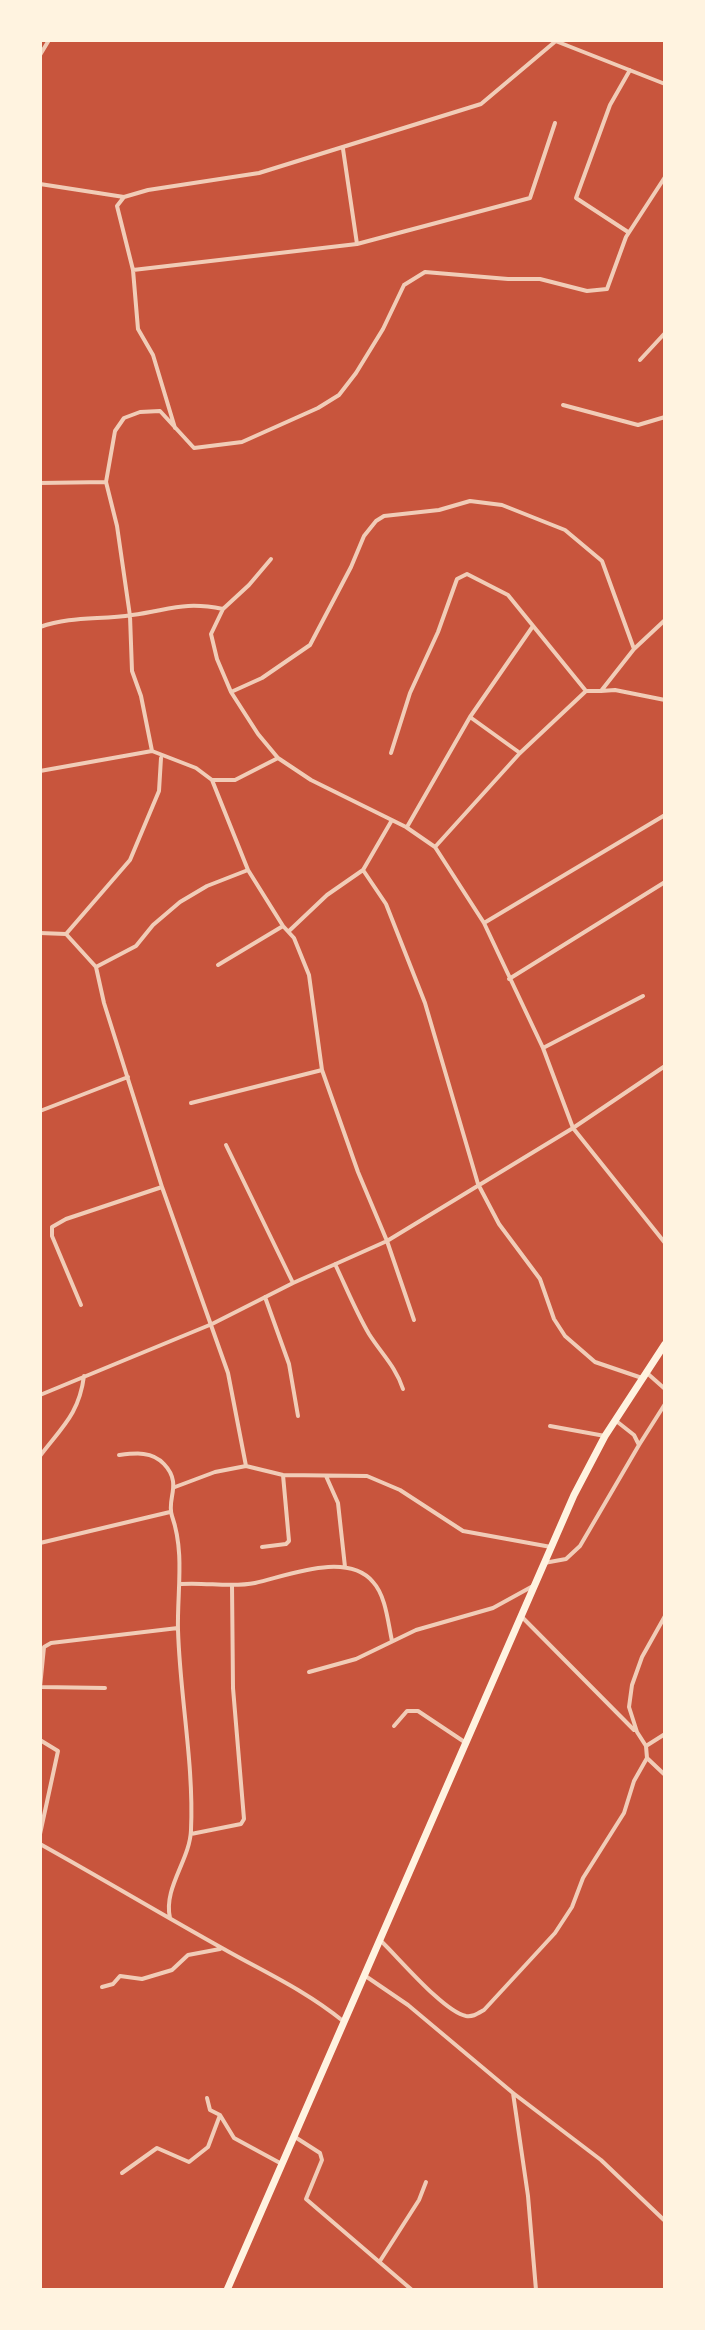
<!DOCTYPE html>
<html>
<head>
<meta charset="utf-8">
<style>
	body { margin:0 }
	#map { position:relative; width:705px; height:2330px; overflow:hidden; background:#c8553d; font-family:"Sofia Sans Condensed",sans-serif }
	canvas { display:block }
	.frame { position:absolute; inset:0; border:42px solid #fff3e0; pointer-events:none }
</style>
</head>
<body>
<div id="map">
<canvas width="705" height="2330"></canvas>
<div class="frame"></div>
</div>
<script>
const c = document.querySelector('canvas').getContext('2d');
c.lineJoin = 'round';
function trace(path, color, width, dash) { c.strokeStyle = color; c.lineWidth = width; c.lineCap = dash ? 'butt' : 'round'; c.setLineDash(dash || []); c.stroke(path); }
const minor = new Path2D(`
	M553 40 665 84
	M40 55 49 40
	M343 149 357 244
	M40 184 124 197 148 190 259 173 481 104 557 40
	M124 197 117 206 133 270 138 329 153 355 175 428
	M628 232 576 198 610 105 630 70
	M133 270 357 244 530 198 555 123
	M640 360 665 333
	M563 405 638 425 665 417
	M40 483 106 482
	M223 609 211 634 217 659 231 692 258 734 278 758 311 780 406 827 435 847 484 923 543 1048 573 1128 665 1243
	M40 627C71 616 100 620 132 615 170 610 183 601 223 609L249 585 271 559
	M601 691 615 690 665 700
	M231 692 262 678 310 645 351 567 364 536 376 521 384 516 439 510 470 501 502 505 565 530 602 561 634 649
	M470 717 520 753
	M152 751 141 696 132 671 130 616 117 526 106 482 115 431 124 418 140 412 160 411 194 448 242 442 318 408 339 395 356 373 383 329 404 285 425 272 508 279H540L587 291 607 289 626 237 665 177
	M391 753 410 693 438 632 457 579 467 574 508 595 586 691
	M40 771 152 751 196 768 212 780 248 870 283 926 294 938 309 975 322 1070 358 1172 387 1241 414 1320
	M212 780H235L278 758
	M407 827 470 717 533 626
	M435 847 520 753 586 691H601L634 649 665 620
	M363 870 386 904 425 1003 478 1184 499 1224 540 1279 554 1319 565 1336 595 1362 642 1378
	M484 923 665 815
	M289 931 327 895 363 870 392 820
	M40 933 66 934 96 967 104 1003 162 1187 228 1373 246 1466
	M66 934 130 860 159 791 161 758
	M218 965 283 926
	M96 967 136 946 153 925 180 902 207 886 248 870
	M509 979 665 882
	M543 1048 643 996
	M191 1103 322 1070
	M40 1111 128 1077
	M226 1145 293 1283
	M335 1264C346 1287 356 1312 369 1334 381 1353 396 1367 403 1389
	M265 1297 289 1364 298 1416
	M81 1305 52 1236V1227L66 1219 162 1187
	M647 1373 665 1389
	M40 1395 212 1324 293 1283 387 1241 573 1128 665 1066
	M550 1426 605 1436
	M639 1445 665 1404
	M119 1455C136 1453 152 1451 164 1464 183 1484 166 1499 172 1516 185 1553 177 1592 178 1630 180 1697 194 1764 191 1830 190 1860 163 1888 170 1918
	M40 1456C62 1427 79 1414 84 1376
	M326 1476 338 1503 345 1567
	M175 1487 215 1472 246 1466 283 1475 367 1476 400 1490 463 1531 551 1547
	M40 1543 170 1512
	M262 1547 286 1544 289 1541 283 1475
	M544 1563 566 1559 580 1546 639 1445 634 1435 615 1420
	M181 1584C206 1582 231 1588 255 1583 287 1576 347 1551 373 1582 386 1596 388 1623 392 1641
	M522 1617 634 1730
	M309 1672 356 1659 416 1630 493 1608 533 1586
	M40 1687 44 1647 51 1643 178 1628
	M41 1687 105 1688
	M394 1726 407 1711H418L466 1743
	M40 1740 58 1751 40 1834
	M646 1746 665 1734
	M647 1758 665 1775
	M191 1834 241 1824 244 1819 233 1688 232 1585
	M40 1844C101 1878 161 1914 222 1948 266 1973 303 1989 343 2021
	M381 1941C399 1958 444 2012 466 2016 473 2017 477 2014 484 2010L555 1933 572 1907 583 1878 624 1813 634 1781 647 1758 646 1746 637 1732 629 1707 632 1685 642 1657 665 1616
	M364 1975 408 2005 513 2093 601 2160 665 2221
	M102 1987 113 1984 120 1976 142 1979 172 1970 188 1955 220 1949
	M513 2093 528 2196 536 2290
	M207 2098 210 2110 220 2115 234 2138 280 2163
	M295 2137 320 2153 322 2160 306 2199 412 2290
	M122 2173 157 2148 189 2162 208 2147 220 2115
	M380 2261 419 2200 426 2182`);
const trunk = new Path2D(`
	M227 2290 574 1495 605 1436 665 1344`);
trace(minor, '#f1ccb7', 4);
trace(trunk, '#fff3e0', 7);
</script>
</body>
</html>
